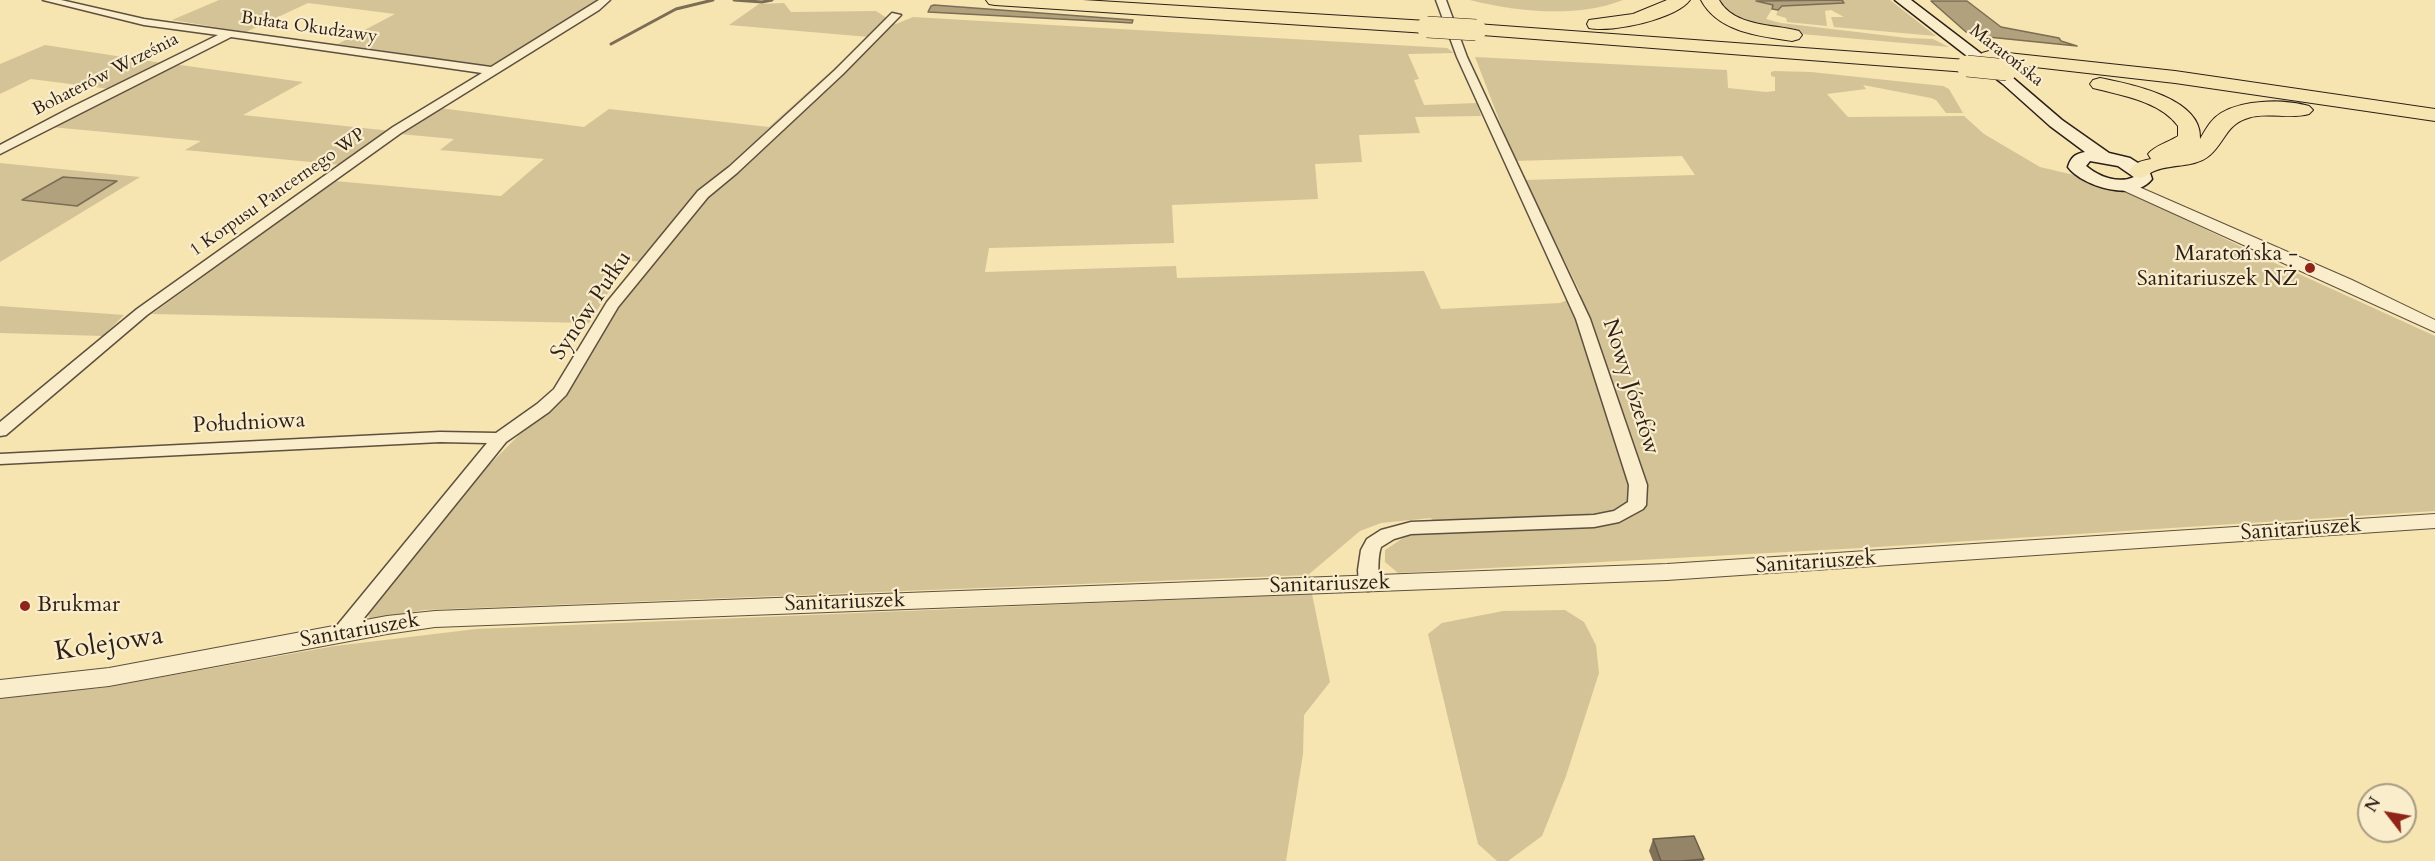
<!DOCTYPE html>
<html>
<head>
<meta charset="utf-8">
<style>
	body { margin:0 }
	#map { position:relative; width:2435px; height:861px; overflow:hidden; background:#f6e4b1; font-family:Cardo,serif }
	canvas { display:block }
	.north { position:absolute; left:2357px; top:783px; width:60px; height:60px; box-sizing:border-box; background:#f9edcc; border:2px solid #a79b84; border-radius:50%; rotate:301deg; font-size:16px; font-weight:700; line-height:24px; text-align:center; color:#2c1f18 }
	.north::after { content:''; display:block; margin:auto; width:21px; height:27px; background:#8f2418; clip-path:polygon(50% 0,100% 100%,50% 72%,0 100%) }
</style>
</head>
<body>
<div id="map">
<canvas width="2435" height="861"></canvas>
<div class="north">N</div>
</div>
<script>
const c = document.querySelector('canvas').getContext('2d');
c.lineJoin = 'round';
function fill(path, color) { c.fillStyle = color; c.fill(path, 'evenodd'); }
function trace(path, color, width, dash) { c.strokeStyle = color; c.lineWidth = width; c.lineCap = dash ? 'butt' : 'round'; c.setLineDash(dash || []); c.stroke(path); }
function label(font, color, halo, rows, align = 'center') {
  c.font = font + ' Cardo,serif'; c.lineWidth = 4.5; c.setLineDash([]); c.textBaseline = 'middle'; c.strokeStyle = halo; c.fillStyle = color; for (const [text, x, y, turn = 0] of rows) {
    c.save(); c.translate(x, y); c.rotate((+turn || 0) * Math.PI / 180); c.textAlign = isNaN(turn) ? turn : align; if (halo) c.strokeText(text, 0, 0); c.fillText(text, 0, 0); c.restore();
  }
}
const green = new Path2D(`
	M219 0H599L494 66H488L338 44 395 14 308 3 246 32 172 20Z
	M1470 0H1623C1578 18 1517 12 1470 0Z
	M1718 0H1890L1936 36 1834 27 1831 17H1844L1831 10 1825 11 1827 26 1787 22 1786 18 1776 15 1778 10 1772 9 1766 19 1781 23 1907 38 1933 39 1949 47 1801 34 1748 22 1728 12Z
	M784 3 791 12 876 11 896 24 913 17 1447 48 1454 53 1408 54 1419 79 1414 80 1424 105 1477 103 1481 116 1415 117 1420 133 1359 135 1362 162 1315 164 1318 199 1172 205 1174 243 989 248 985 272 1176 266 1177 278 1424 271 1441 309 1560 303 1581 294 1525 180 1695 175 1682 156 1515 161 1475 57 1727 70 1728 88 1766 92 1775 91V77L1771 76V72L1774 71 1811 72 1943 86 1949 89 1963 113H1946L1936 100 1931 98 1863 85 1866 89 1827 94 1848 117 1964 116 1984 134 2040 167 2074 175 2139 197 2277 264 2435 336V511L1861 548 1398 573 1385 562V550L1406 536 1439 531 1431 518 1381 523 1360 531 1308 575 424 610 370 620 367 612 479 475 530 424 603 332 621 302 654 262 628 261 589 323 152 314 335 181 501 196 544 159 440 150 454 139 400 134 440 108 584 127 609 109 769 127 869 37 729 25 759 4Z
	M45 45 162 63 110 89 31 79 0 94V64Z
	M173 64 303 82 243 115 391 131 342 165 185 150 201 141 51 127Z
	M0 163 140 177 0 262Z
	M0 306 124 315 103 336 0 333Z
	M1312 594 1330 682 1304 715 1303 754 1286 861H0V696L101 688 335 646 476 629Z
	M1565 610 1584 622 1596 645 1599 673 1566 776 1542 836 1508 861H1497L1478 844 1428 634 1442 623 1503 611Z`);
const water = new Path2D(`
	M1842 0 1844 3 1782 6 1778 10 1772 9 1773 5 1756 1Z
	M1931 1H1967L2001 27 2059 38 2061 41 2077 46 1988 37 1966 32Z
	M934 5 1133 20 1132 23 1116 22 928 12 931 6Z
	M63 177 117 181 77 206 22 200Z`);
const stream = new Path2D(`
	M734 0 762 2 772 0
	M611 44 676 9 713 0`);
const minor = new Path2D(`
	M43 0H61L144 19 491 67 599 0H610L599 10 401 133 147 315 6 435 0 436V422L137 309 393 127 482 73 231 37 0 154V145L72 107 218 35 144 25Z
	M1436 0H1446L1467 57 1590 319 1647 485 1646 505 1643 509 1619 522 1594 527 1411 534 1394 539 1381 547C1376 561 1381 577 1375 589L1368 591 1361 589 1359 584 1358 570 1361 550 1367 539 1381 530 1411 522 1594 515 1614 511 1628 502 1629 485 1576 319 1457 57Z
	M892 13 901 15 843 74 737 173 708 197 618 307 566 395 549 412 506 442 347 639 340 641 333 639 330 634 487 443 440 442 0 464V454L440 432 496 433 537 404 554 389 607 302 698 191 729 167 835 70Z`);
const tertiary = new Path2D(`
	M2123 180 2352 280 2435 320V332L2118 188 2115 185Z
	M2435 514V528L1667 580 435 627 387 634 109 686 0 698V680L109 668 387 616 435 611 1667 564Z`);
const secondary = new Path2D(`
	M1895 0H1911L2013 78 2062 120 2109 153 2130 158 2149 170 2152 179C2135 202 2083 187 2068 167 2071 157 2075 154 2085 152L2050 126 2003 84ZM2090 161 2118 166 2134 177C2118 184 2099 177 2086 166Z`);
const motorway = new Path2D(`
	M986 0H1083L1427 21 1434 23 1436 27 1434 31 1427 33 995 5 989 4Z
	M1667 0H1690C1676 19 1612 33 1589 28L1587 24 1589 20 1633 14Z
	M1701 0H1719C1734 27 1773 24 1799 31L1802 35 1799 39 1792 41C1759 36 1718 32 1701 0Z
	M1476 24 1967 60 1974 62 1977 66 1974 70 1967 72 1469 34 1467 30 1469 26Z
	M1989 51 2175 71 2435 109V121L2175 83 1982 61 1979 57 1982 53Z
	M2100 78C2130 84 2203 98 2200 139 2206 129 2211 119 2221 113 2244 99 2284 99 2309 106L2313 110 2309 114C2289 120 2265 111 2245 119 2226 126 2224 143 2210 155 2194 169 2170 163 2152 172 2148 174 2146 176 2140 178L2132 176 2129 171C2135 162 2141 161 2151 159L2148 154C2154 146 2169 142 2178 136V126C2160 101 2120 95 2093 88L2090 84 2093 80Z`);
const motorwayBridge = new Path2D(`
	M1427 27 1476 30
	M1967 66 2007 70`);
const wall = new Path2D(`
	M1653 839 1704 859 1703 861H1653L1649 851Z`);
const building = new Path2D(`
	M1694 836 1704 859 1682 861H1661L1653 839Z`);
const markers = [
	[2310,268,6,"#8f2418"],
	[25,606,6,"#8f2418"]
];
const farStreetnames = [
	["Bułata Okudżawy",309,28,8],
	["Maratońska",2006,56,38],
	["Bohaterów Września",106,75,-27],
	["1 Korpusu Pancernego WP",278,193,-35]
];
const poiNames = [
	["Maratońska -",2298,255],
	["Sanitariuszek NŻ",2298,280],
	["Brukmar",37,606,"left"]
];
const streetNames = [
	["Synów Pułku",592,306,-56],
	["Nowy Józefów",1630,387,72],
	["Południowa",249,424,-3],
	["Sanitariuszek",2301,530,-4],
	["Sanitariuszek",1816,563,-4],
	["Sanitariuszek",1330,585,-2],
	["Sanitariuszek",845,603,-2],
	["Sanitariuszek",360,631,-10]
];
const nearStreetnames = [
	["Kolejowa",109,645,-9]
];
fill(green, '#d4c397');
fill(water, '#b1a17d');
trace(water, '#7c6d55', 1.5);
trace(stream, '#7c6d55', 3);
trace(minor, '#5e503e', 3);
trace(tertiary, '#5e503e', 2);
trace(secondary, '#2c1f18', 3);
trace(motorway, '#2c1f18', 2);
fill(minor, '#f9edcc');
fill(tertiary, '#f9edcc');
fill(secondary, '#f9edcc');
fill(motorway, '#f6e4b1');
trace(motorwayBridge, '#2c1f18', 22, []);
trace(motorwayBridge, '#f6e4b1', 21);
fill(wall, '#807259');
fill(building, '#958568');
trace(building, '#685d49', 1.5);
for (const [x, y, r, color] of markers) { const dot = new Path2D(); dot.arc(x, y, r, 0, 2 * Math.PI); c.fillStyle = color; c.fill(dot); trace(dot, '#f9edcc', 2); }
label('18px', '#2c1f18', '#f9edcc', farStreetnames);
label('22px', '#2c1f18', '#f9edcc', poiNames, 'right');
label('22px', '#2c1f18', '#f9edcc', streetNames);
label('27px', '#2c1f18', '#f9edcc', nearStreetnames);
</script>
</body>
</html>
